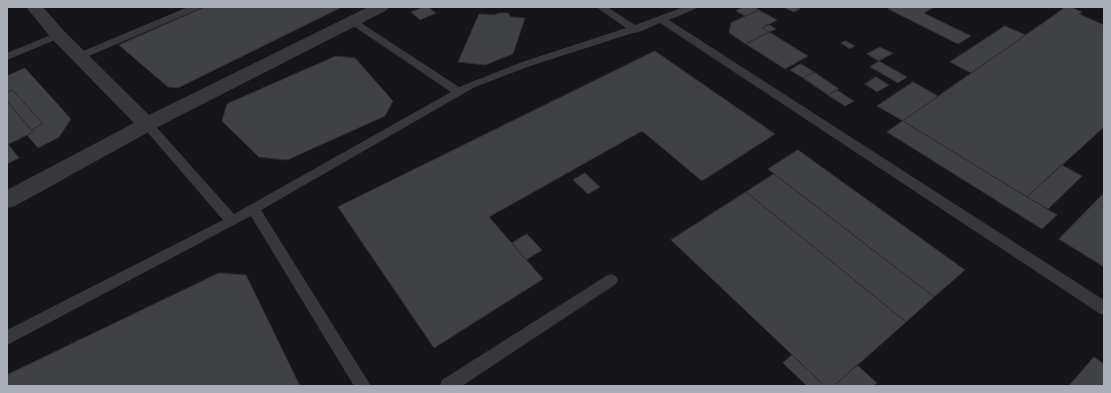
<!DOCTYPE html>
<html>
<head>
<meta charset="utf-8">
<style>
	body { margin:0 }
	#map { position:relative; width:1111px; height:393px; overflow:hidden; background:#161618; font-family:"Space Grotesk",sans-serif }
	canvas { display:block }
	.frame { position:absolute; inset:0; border:8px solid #a8adb8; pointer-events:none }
</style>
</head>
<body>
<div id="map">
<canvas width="1111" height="393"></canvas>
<div class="frame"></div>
</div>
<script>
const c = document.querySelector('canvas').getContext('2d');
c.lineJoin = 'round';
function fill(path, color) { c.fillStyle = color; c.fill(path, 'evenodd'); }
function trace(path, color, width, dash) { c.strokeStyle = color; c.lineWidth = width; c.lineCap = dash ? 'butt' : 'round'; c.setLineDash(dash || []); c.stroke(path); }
const building = new Path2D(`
	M205 7H342L178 88 168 87 119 45Z
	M424 7H428L436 13 420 20 411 12Z
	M744 7H754L759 10 745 16 736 11Z
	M784 7H796L800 9 794 12Z
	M891 7H934L924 13 971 36 958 44 888 9Z
	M1066 7H1071L1082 12 1079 14 1104 25V127L1027 197 903 121Z
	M759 10 777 20 762 28 769 32 746 44 729 33 731 23Z
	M499 13H508L511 17 525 18 513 54 485 65 458 62 479 14 494 15Z
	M768 24 776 29 769 32 762 28Z
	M1005 26 1026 35 971 73 950 62Z
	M769 32 808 56 785 69 746 44Z
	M846 41 855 46 850 49 841 43Z
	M880 47 893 53 879 61 867 54Z
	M655 51 775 134 702 181 642 131 489 217 543 279 434 348 338 207Z
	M336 56 355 58 393 101 385 116 287 160 259 157 222 121 227 104Z
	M879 61 907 77 898 83 870 67Z
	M801 64 814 72 803 78 790 70Z
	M25 68 71 119 59 137 38 148 27 135 33 132 31 130 43 124 13 90 7 92V76Z
	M814 72 839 89 828 95 803 78Z
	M876 77 889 85 877 92 865 84Z
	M913 82 938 96 903 121 877 106Z
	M13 90 43 124 31 130 7 101V92Z
	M837 90 854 101 845 106 828 95Z
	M7 101 33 132 7 145Z
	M903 121 1027 197 1057 215 1042 229 887 132Z
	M8 144 19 158 7 164V145Z
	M798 150 965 270 934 297 768 169Z
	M1062 165 1082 176 1048 209 1027 197Z
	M585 173 600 187 588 194 573 180Z
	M774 174 934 297 906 322 746 192Z
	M746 192 906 322 834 386H825L671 240Z
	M1104 193V267L1059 239Z
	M527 234 542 250 526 260 512 243Z
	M219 273 246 275 300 386H7V375Z
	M792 355 825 386H807L783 363Z
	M1094 357 1104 364V386H1069Z
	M857 365 877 383 873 386H834Z`);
const service = new Path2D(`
	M188 7H201L199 9 84 58H76L75 56 76 54Z
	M596 7H607L635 25 684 7H697L695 9 669 20 1104 300V315L1099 313 660 23 639 32 633 33 530 66 475 87 261 210 371 386H354L251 216 7 345V330L223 220 143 127 141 124 143 121H151L234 214 451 92 349 23 347 21 349 19H355L459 87 522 62 626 28Z
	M58 32 63 35 62 37 7 60V53Z
	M611 274 616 276 618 280 616 284 462 386H440L442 380 606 276Z`);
const minor = new Path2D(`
	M26 7H43L64 31 149 115 368 7H389L387 10 154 129 15 206 7 208V190L134 123 52 39Z`);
fill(building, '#404145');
trace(building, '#303034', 1);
fill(service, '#37383d');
fill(minor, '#37383d');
</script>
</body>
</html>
